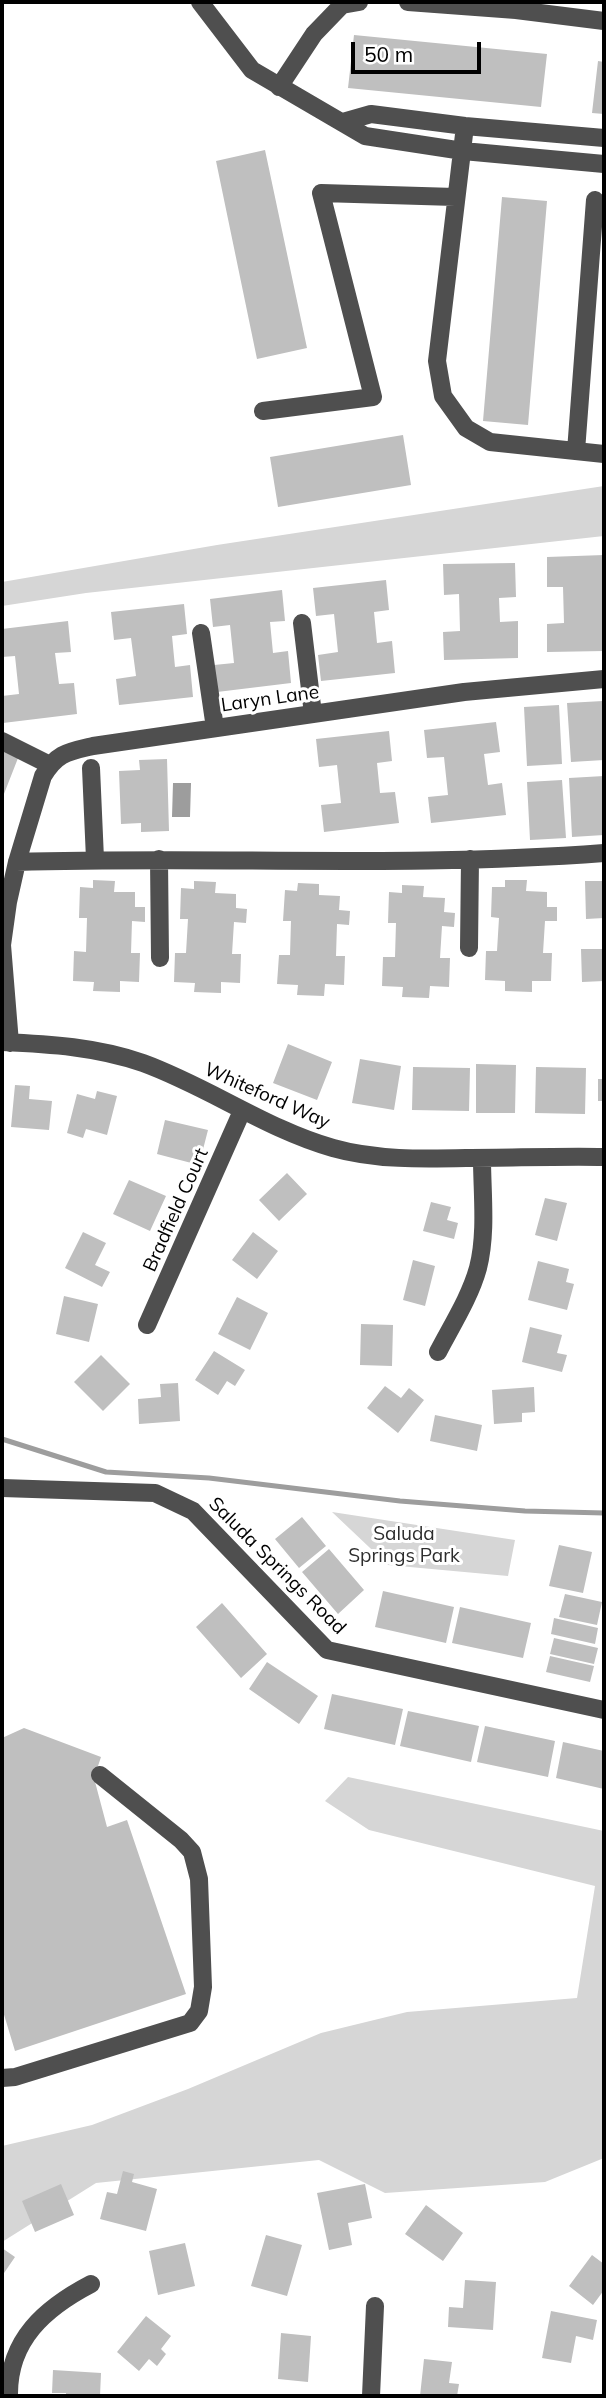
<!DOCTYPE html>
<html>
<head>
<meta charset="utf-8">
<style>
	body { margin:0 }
	#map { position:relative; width:606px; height:2398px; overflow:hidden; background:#fff; font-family:Mulish,sans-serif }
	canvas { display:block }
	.frame { position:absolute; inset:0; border:4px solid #000; pointer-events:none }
	.scale { position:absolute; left:351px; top:42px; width:130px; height:32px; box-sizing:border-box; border:4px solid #000; border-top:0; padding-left:9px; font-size:21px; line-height:24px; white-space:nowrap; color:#000; -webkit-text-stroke:5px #fff; paint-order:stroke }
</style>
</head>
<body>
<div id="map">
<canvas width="606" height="2398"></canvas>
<div class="frame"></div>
<div class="scale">50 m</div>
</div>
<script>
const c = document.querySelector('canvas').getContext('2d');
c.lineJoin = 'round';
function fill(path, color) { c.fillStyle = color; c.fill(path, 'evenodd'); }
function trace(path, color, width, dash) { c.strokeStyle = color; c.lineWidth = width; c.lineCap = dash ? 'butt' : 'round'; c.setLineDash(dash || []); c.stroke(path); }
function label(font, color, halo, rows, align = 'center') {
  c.font = font + ' Mulish,sans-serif'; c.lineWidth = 6; c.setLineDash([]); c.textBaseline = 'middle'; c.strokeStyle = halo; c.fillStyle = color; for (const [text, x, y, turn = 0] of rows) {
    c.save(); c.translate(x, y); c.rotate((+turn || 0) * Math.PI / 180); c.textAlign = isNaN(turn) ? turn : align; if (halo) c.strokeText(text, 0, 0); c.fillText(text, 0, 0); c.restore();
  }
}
const green = new Path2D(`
	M604 486V536L86 593 2 606V582L217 545Z
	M332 1512 515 1540 508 1576 388 1565Z
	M348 1777 604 1831V2158L545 2182 385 2193 319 2160 96 2183 2 2242V2146L92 2125 188 2089 321 2033 407 2012 577 1998 595 1886 369 1830 325 1801Z`);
const water = new Path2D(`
	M173 783H191L190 817H172Z`);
const stream = new Path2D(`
	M2 1439 106 1472 209 1478 400 1501 525 1511 604 1513`);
const building = new Path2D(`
	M354 35 547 54 541 107 348 88Z
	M598 61 604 62V114L592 113Z
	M265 150 307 348 257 359 216 161Z
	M502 197 547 201 528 425 483 421Z
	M403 435 411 485 278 507 270 457Z
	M604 555V590H602L604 651 547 652V624L564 623 563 587H547V557Z
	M515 563 516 597 499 598 500 622 518 621V658L444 660 443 632 460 631 459 594 444 595 443 564Z
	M386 580 389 610 374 612 377 643 392 641 395 673 321 681 318 655 338 652 334 614 316 616 313 588Z
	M282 590 285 621 270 622 273 653 288 651 291 683 217 692 214 665 234 663 230 625 213 627 210 599Z
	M184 604 187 634 172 636 175 667 190 665 193 697 119 705 116 679 136 676 131 638 114 640 111 612Z
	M68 621 71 652 55 653 59 684 74 683 77 714 3 723 2 696 19 694 15 656 2 657V629Z
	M603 701 604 760 571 762 567 703Z
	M559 705 562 764 527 766 524 707Z
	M496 722 500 752 484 754 488 785 502 783 506 815 431 823 428 797 448 795 444 757 427 758 424 730Z
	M389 731 392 761 377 763 380 793 395 792 399 823 324 832 321 805 341 803 337 765 319 767 316 739Z
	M2 746 20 753 2 799Z
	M167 759 169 831 141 832V823L121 824 119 771 140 770 139 760Z
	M604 776V835L572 837 569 778Z
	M562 780 566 838 530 840 527 782Z
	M93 880 115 881 114 892H135V907H145V922L132 921 131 953H140L139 982 120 981V992L93 991 94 982 73 981 74 951 86 952 87 918H79L80 887 93 888Z
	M505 880H527L526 891 547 892V907H557V921H545L543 953H552L551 981H532V992L505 991V981L485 980 486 951H497L499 918 491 917 492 887H505Z
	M194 881 216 882 215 893 236 894V908L247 909 246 923 234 922 232 954H241L240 983 221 982V993L194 992 195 983 174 982 175 953H186L188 919H180L181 888 194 889Z
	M585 881H604V918L586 919Z
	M298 883 319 884V895L340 896 339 910 350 911 349 925 337 924 336 956H345L344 985 325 984 324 996 297 995 298 985 277 984 279 955H290L291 921H283L285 890 297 891Z
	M402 885 424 886 423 897 445 898 444 912 455 913 454 927 442 926 440 958H450L449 987 430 986 429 998 402 997 403 987 382 986 383 957H395L396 923H388L389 892 402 893Z
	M581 949H604V981L582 982Z
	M288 1044 332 1062 317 1100 273 1083Z
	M360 1059 401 1066 394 1110 352 1103Z
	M476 1064 516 1065 515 1113H476Z
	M413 1067 470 1068 469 1111 412 1110Z
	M536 1067 586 1068 585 1114 535 1113Z
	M598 1079H604V1101H598Z
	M15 1085 30 1086 29 1099 52 1101 49 1130 11 1127Z
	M97 1091 117 1096 107 1135 86 1129 83 1138 67 1133 77 1094 95 1099Z
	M165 1120 208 1130 199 1165 157 1154Z
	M287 1173 307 1194 279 1221 259 1200Z
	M129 1180 166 1196 150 1231 113 1214Z
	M545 1198 567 1203 557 1241 535 1235Z
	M431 1202 451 1207 447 1220 458 1223 454 1239 423 1231Z
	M83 1232 106 1243 95 1265 110 1272 102 1287 65 1268Z
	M253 1232 278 1251 257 1279 232 1260Z
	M413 1260 435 1266 425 1306 403 1300Z
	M538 1261 569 1269 566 1282 574 1284 567 1310 528 1300Z
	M64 1296 98 1304 89 1342 56 1334Z
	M237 1297 268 1313 250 1350 218 1334Z
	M361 1324 393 1325 392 1366 360 1365Z
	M530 1327 562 1335 557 1353 567 1355 562 1372 522 1362Z
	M214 1351 245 1370 235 1386 227 1381 218 1395 195 1380Z
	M101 1355 130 1384 103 1411 74 1382Z
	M178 1383 180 1421 139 1424 138 1399 161 1397 160 1384Z
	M385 1386 401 1398 409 1388 424 1400 398 1433 367 1408Z
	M534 1387 535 1412 522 1413V1422L494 1424 492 1390Z
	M435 1415 482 1425 477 1451 430 1441Z
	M302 1517 326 1546 299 1568 275 1539Z
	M559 1545 592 1552 583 1593 549 1586Z
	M329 1549 364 1590 338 1614 302 1572Z
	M383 1591 454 1607 446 1643 375 1627Z
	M565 1594 602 1602 597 1625 559 1617Z
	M222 1603 267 1654 241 1678 196 1627Z
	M460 1607 531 1623 523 1658 452 1643Z
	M554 1618 598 1628 595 1644 551 1634Z
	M554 1638 598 1648 594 1664 550 1654Z
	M550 1656 594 1666 590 1682 546 1672Z
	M267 1662 318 1696 299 1724 249 1689Z
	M332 1694 403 1709 395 1745 324 1729Z
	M408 1711 479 1726 471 1762 400 1746Z
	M485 1726 555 1741 548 1777 477 1762Z
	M24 1728 101 1757 94 1778 107 1827 127 1820 186 1994 15 2051 2 2008V1738Z
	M563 1742 604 1751V1789L556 1778Z
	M123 2171 134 2174 132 2182 157 2189 146 2231 100 2219 107 2192 117 2194Z
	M61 2184 74 2215 35 2232 22 2201Z
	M365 2184 372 2218 348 2223 352 2245 329 2250 317 2193Z
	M426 2205 463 2233 443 2261 405 2234Z
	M266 2235 302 2245 287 2296 251 2286Z
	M185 2243 195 2286 158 2295 149 2251Z
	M2 2248 15 2257 2 2276Z
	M592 2255 604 2264V2290L593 2305 569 2286Z
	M465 2280 496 2282 493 2330 448 2327 449 2307 463 2308Z
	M551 2311 597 2320 593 2340 576 2336 571 2363 542 2358Z
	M146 2316 171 2336 161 2349 166 2354 157 2366 149 2359 139 2371 117 2352Z
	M281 2333 311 2336 308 2382 278 2379Z
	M424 2359 452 2362 449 2383 459 2384 457 2396H420Z
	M53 2370 101 2373 100 2396H66V2393H52Z`);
const minor = new Path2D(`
	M200 2 252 70 365 136 463 151 604 164
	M408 2 516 10 604 21
	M279 87 314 34 342 5 359 2
	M343 122 371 114 465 126 604 138
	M465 126 437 361 443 396 466 428 490 442 604 454
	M263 411 373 397 321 193 455 197
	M576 451 595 200
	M302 623 313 714
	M201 633 215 728
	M2 741 50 765
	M91 768 95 859
	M159 859 160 958
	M17 862C213 856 409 868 604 853
	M469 948 470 859
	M2 1042C50 1044 97 1047 143 1063 209 1087 266 1129 333 1148 375 1160 422 1159 466 1158 512 1158 558 1156 604 1157
	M10 1043 2 945 8 902 17 862 43 776C57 753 67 752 93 746L464 692 604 679
	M147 1325 242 1111
	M438 1352C452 1325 470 1297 478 1268 487 1233 482 1193 482 1158
	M2 1488 155 1493 193 1511 327 1650 604 1710
	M2 2078 15 2077 190 2023 199 2011 203 1987 199 1879 192 1852 181 1840 100 1775
	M9 2396C8 2340 45 2308 91 2284
	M371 2396 375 2306`);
const streetNames = [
	["Laryn Lane",270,699,-8],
	["Whiteford Way",267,1096,24],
	["Bradfield Court",176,1210,-66],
	["Saluda Springs Road",277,1566,45]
];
const parkNames = [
	["Saluda",404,1534],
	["Springs Park",404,1556]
];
fill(green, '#d6d6d6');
fill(water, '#9d9d9d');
trace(stream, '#9d9d9d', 5);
fill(building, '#bfbfbf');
trace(minor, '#4f4f4f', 18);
label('19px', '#000', '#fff', streetNames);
label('19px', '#2d2d2d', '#fff', parkNames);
</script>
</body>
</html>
